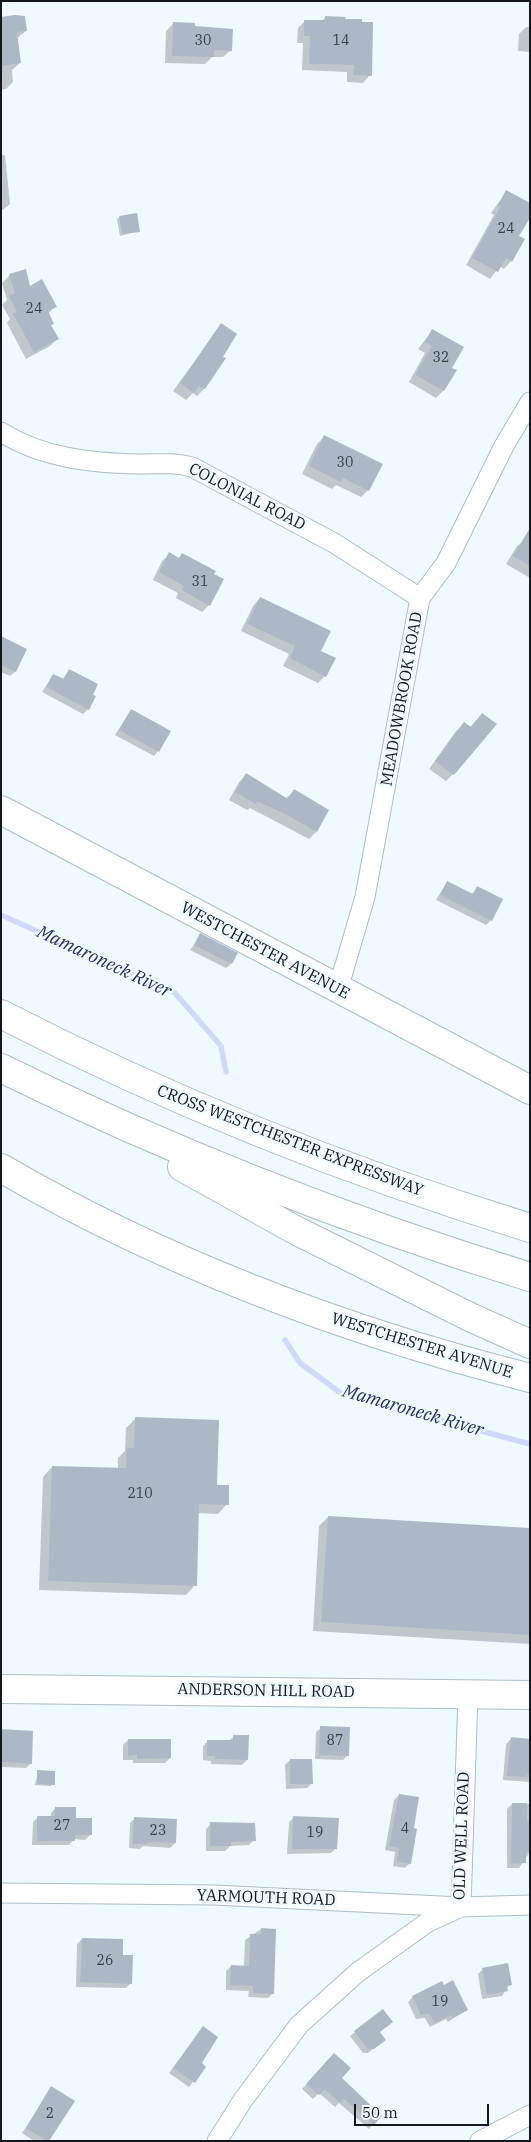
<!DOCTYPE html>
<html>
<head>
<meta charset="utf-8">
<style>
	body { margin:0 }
	#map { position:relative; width:531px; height:2142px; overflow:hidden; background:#eefafe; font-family:"IBM Plex Serif",serif }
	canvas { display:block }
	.frame { position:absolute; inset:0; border:2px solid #12181b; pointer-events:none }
	.scale { position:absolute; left:354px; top:2104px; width:135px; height:22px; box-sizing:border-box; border:2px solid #12181b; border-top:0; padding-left:6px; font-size:15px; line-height:18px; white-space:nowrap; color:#12181b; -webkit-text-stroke:4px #eefafe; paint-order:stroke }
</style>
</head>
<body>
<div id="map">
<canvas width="531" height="2142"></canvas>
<div class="frame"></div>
<div class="scale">50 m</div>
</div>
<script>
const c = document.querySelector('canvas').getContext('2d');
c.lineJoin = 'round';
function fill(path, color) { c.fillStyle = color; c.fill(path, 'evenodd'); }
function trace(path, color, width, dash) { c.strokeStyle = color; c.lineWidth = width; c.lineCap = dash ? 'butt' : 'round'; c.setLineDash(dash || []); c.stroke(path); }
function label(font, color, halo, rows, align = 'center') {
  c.font = font + ' "IBM Plex Serif",serif'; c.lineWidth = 5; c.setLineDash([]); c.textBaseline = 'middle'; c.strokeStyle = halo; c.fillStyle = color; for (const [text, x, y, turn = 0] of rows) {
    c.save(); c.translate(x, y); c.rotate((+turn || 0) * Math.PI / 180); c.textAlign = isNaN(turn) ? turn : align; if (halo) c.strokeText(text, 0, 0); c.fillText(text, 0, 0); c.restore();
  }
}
const shadow = new Path2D(`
	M325 18 370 75 363 83 347 82V72L302 70 303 43H297L298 28 305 21 321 22Z
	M1 19 26 31 17 38 20 63 12 70 13 82 6 89 1 90Z
	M174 23 231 50 223 57H212L205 64 165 63 166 31Z
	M526 27H530V52L518 51 519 34Z
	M1 155H5L10 204 1 211Z
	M507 191 511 261 504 269 500 266 490 279 466 265 494 215 491 213Z
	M120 217 139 231 120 236 117 219Z
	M10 275 55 306 48 314 53 323 50 326 57 339 50 346 26 359 7 323 10 319 2 305 7 300 2 283Z
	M221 325V357L224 359 204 389 197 396 193 393 186 400 173 391Z
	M432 331 450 368 443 391 436 398 409 382 425 353 418 349Z
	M324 437 368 490 361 497 336 485 332 489 302 474 317 444Z
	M530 537V578L506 564 517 546Z
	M170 554 178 559 182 555 209 605 202 612 176 598 178 593 153 580 162 561Z
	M260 598 320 651 325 676 318 683 283 666 289 654 241 631 253 606Z
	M1 638 26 649 15 672 10 676 1 672Z
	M69 670 88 709 83 714 42 692 53 675 62 680Z
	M131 710 158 751 154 756 115 735Z
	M482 715 453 774 446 781 429 769 456 731 464 724 470 727Z
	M246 775 286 798 294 791 328 810 316 832 309 839 250 808 247 810 229 800 239 782Z
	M447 882 472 894 477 888 491 920 486 925 436 900Z
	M201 935 231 964 226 968 190 950Z
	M135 1419 215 1486 227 1504 218 1514 198 1513 195 1585 186 1595 39 1590 43 1477 52 1467 118 1469V1458L125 1451 126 1428Z
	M328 1517 530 1529V1644L313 1631 319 1526Z
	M321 1728 348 1755 343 1760 315 1759 316 1732Z
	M1 1732 31 1763 26 1768 1 1767Z
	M234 1736 247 1760 242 1765 211 1764V1761L203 1760V1746L208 1741H229Z
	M511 1739 530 1740V1782L503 1780 506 1744Z
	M128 1740 170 1758 165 1763H133V1760H123V1745Z
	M290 1760 311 1784 307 1788 286 1789 285 1765Z
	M38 1772 53 1784 51 1786 35 1785Z
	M399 1795 410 1863 405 1868 393 1866 395 1852 385 1850 394 1800Z
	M512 1804H530V1852L519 1868H507V1809Z
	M56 1808 75 1819 90 1835 85 1840 74 1839 69 1845H32L33 1822 38 1817H51V1813Z
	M294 1817 336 1848 331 1853 287 1854 289 1822Z
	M135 1818 175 1843 170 1848 143 1846 140 1849 129 1848 130 1823Z
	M211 1824 254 1840 249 1845 230 1846 225 1851H206V1829Z
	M261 1929 273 1993 268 1998 248 1997 249 1991 226 1990V1971L231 1966 244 1967 245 1940Z
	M82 1939 121 1956 131 1983 126 1988 76 1987 77 1944Z
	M483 1969 510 1984 502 1996 482 1999 478 1974Z
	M441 1983 466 2010 448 2022 446 2019 430 2027 425 2018 416 2019 408 2002 413 1997Z
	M203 2028 200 2064 204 2067 189 2087 169 2073Z
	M355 2032 379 2044 368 2053H363L350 2036Z
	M329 2059 340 2078 373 2124 369 2129 339 2103 335 2107 319 2093 313 2099 302 2089Z
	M52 2088 47 2141H34L22 2133Z`);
const stream = new Path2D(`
	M1 915 175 993 221 1046 226 1072
	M285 1340 300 1363 342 1394 530 1444`);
const building = new Path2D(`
	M15 15 25 16 27 31 17 32 21 63 1 66V17Z
	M325 16 346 17 345 19H362V22H373L372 76 353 75 354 65 309 64 310 36H304V20H325Z
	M173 22 195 23V26L233 29 232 51 214 50V57L172 56Z
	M506 190 530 203V218L519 236 525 239 512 262 506 258 498 272 472 258 500 207 498 205Z
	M137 213 140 232 122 234 119 216Z
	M26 269 30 286 42 279 57 307 48 311 54 324 51 325 59 339 34 352 13 314 17 312 9 296 15 293 9 274Z
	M221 323 237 334 223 357 226 358 205 389 199 386 194 393 180 383Z
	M432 329 464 347 452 368 457 370 444 391 415 375 432 346 425 342Z
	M324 435 383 464 369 491 343 478 341 482 309 466Z
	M530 528V566L513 556Z
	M169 552 179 558 182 553 216 571 214 574 224 579 210 606 182 590 184 586 159 572Z
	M260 597 331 631 321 651 336 658 326 677 290 658 295 646 247 624Z
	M1 636 27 649 16 672 1 665Z
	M69 669 98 684 93 695 96 696 89 710 46 687 53 674 64 679Z
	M131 709 171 731 159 752 119 730Z
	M482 713 497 724 454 775 435 761 464 722 471 727Z
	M246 773 288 799 294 789 329 810 317 832 285 814 257 801 256 804 235 792Z
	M447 881 473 894 477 886 503 899 492 921 440 895Z
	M200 933 238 953 232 964 194 945Z
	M135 1417 219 1420 217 1485H229V1505L199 1504 197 1586 48 1581 52 1466 126 1468 127 1448H134Z
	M328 1516 530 1528V1635L321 1622Z
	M320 1726 350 1727 349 1756 319 1755Z
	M1 1729 33 1731 32 1764 1 1762Z
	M233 1735H249L248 1760 215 1759V1756H207V1740H233Z
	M511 1737 530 1739V1774H527V1777L507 1776Z
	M128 1739H171V1758L137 1759V1755L128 1756Z
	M290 1759H312L313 1784H290Z
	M37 1770 55 1771V1785L37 1784Z
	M399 1794 419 1797 414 1828 417 1829 411 1864 397 1861 399 1848 389 1846Z
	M512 1803H527V1821H530V1852H526V1863L511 1864Z
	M55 1807H76V1818H92V1835H75V1841H37V1816H55Z
	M293 1816 339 1818 337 1849H292Z
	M134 1817 177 1819 176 1843 147 1842V1844H133Z
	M210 1822 255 1823 256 1841 231 1842V1846H210Z
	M261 1928 276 1929 274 1994 253 1993V1986L230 1985 231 1965 249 1966 250 1934H261Z
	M82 1938 123 1939V1955H133L132 1984 80 1982Z
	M508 1963 512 1985 507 1986 508 1991 487 1995 482 1968Z
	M453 1980 468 2010 453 2018 451 2015 435 2023 430 2014 421 2015 412 1996 442 1981 444 1985Z
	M383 2009 393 2022 380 2032 386 2040 374 2049H368L354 2031Z
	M203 2026 218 2037 202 2063 206 2067 195 2083 173 2068Z
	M334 2053 351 2068 342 2078 382 2116 374 2125 344 2099 340 2103 325 2089 319 2095 306 2084Z
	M51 2086 75 2101 49 2141H47L26 2128Z`);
const street = new Path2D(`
	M1 432C42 458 91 463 139 464 158 464 174 462 192 467L334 543 420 598
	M338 989 365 897 420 598 446 563 504 446 530 402
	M1 1893 214 1895 461 1907 530 1905
	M217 2141 243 2100 299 2025 358 1972 428 1922 461 1907 468 1693
	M480 2141 530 2115`);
const secondary = new Path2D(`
	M1 810 530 1090
	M1 1168C166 1264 345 1331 530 1378
	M1 1689 530 1695`);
const highway = new Path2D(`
	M1 1014C171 1102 348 1172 530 1228
	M1 1068C171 1152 348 1221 530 1277
	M182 1167 297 1231 472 1318 530 1344`);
const numberNames = [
	["30",203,41],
	["14",341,41],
	["24",506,229],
	["24",34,309],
	["32",441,358],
	["30",345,463],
	["31",200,582],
	["210",140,1494],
	["87",335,1741],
	["27",62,1826],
	["4",405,1829],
	["23",158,1831],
	["19",315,1833],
	["26",105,1961],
	["19",440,2002],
	["2",50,2114]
];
const streetNames = [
	["COLONIAL ROAD",247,497,27],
	["MEADOWBROOK ROAD",402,699,-80],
	["WESTCHESTER AVENUE",265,951,28],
	["CROSS WESTCHESTER EXPRESSWAY",290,1141,21],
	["WESTCHESTER AVENUE",422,1346,17],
	["ANDERSON HILL ROAD",266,1691,1],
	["OLD WELL ROAD",462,1836,-88],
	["YARMOUTH ROAD",266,1898,2]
];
const waterNames = [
	["Mamaroneck River",104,962,25],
	["Mamaroneck River",413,1411,16]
];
fill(shadow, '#0003');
trace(stream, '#d1d9fb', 5.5);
fill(building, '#acb8c5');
trace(street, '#acbec6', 21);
trace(secondary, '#acbec6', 30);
trace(highway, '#acbec6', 30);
trace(street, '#fff', 19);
trace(secondary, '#fff', 28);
trace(highway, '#fff', 28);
label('14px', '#384046', null, numberNames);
label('16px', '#12181b', '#eefafe', streetNames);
label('italic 18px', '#262c5e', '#eefafe', waterNames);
</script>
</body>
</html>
